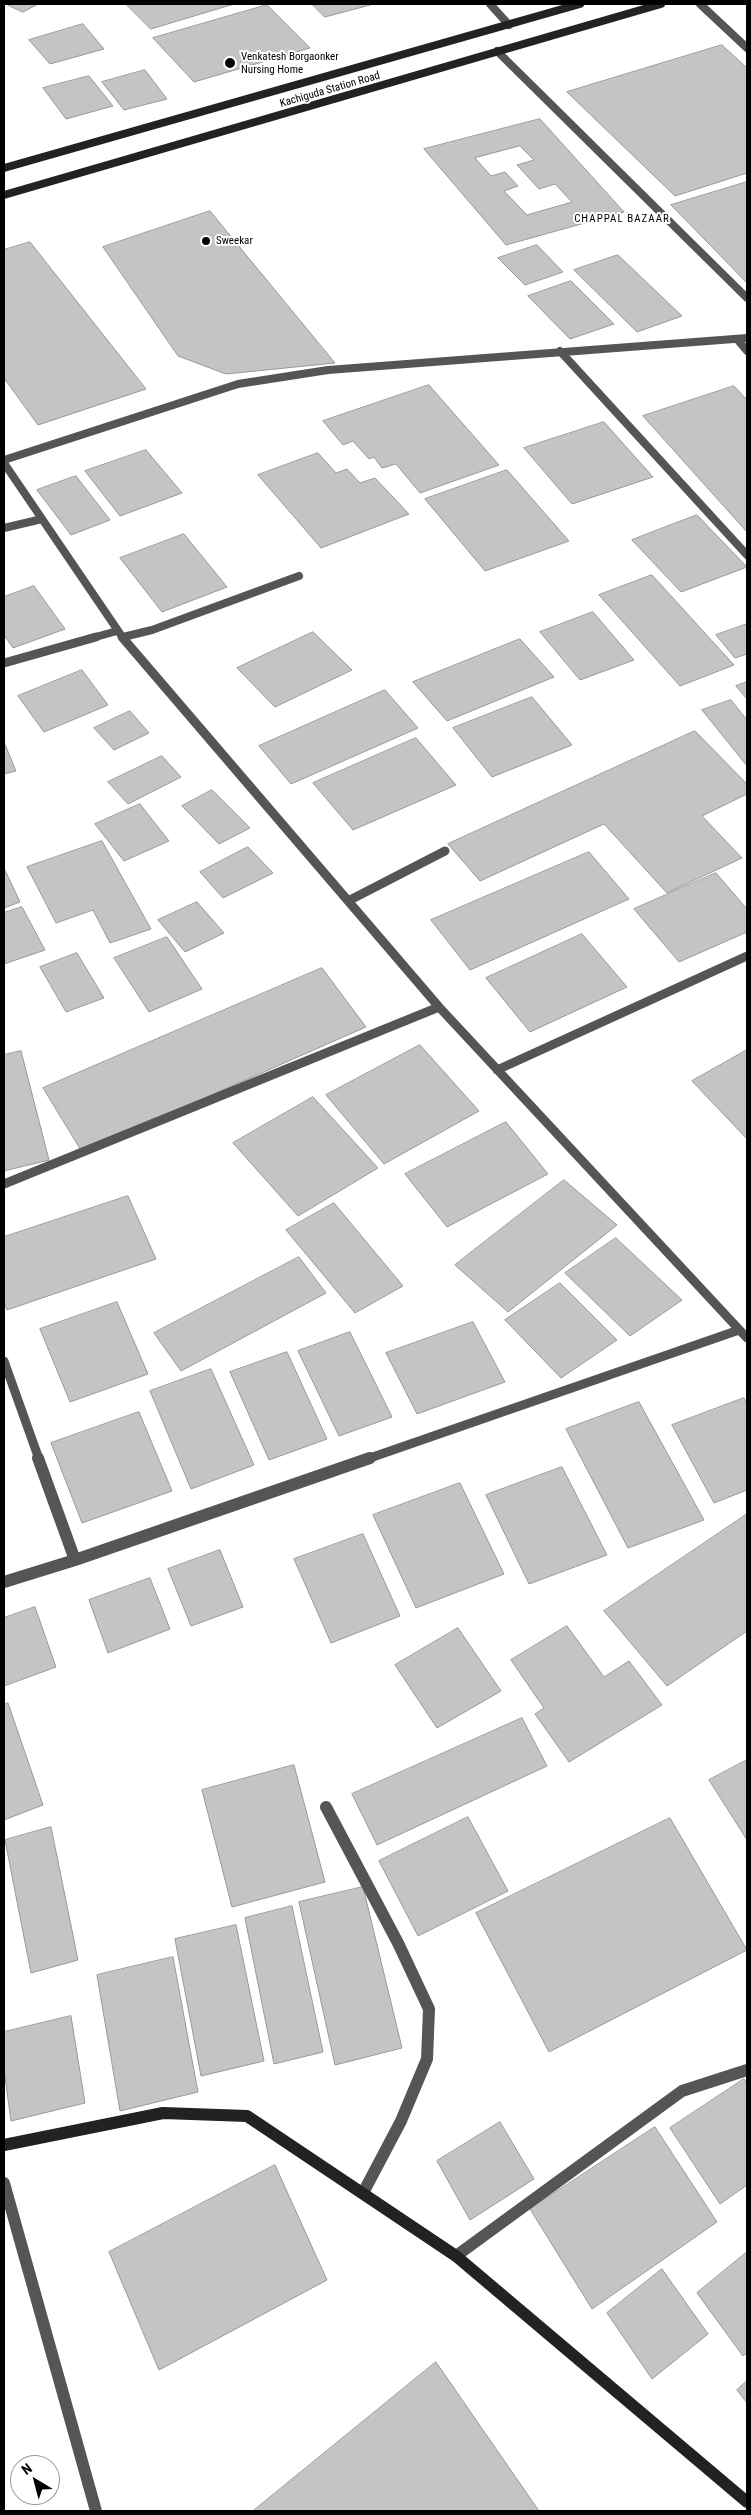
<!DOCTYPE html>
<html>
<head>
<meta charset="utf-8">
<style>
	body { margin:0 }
	#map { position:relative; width:751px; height:2515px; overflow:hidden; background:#fff; font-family:"Roboto Condensed",sans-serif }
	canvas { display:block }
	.frame { position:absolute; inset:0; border:5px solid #000; pointer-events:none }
	.north { position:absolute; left:10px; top:2455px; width:50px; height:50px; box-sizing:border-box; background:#fff; border:1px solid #999; border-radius:50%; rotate:323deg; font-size:14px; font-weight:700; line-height:20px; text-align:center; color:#000 }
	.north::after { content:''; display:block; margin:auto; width:18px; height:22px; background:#000; clip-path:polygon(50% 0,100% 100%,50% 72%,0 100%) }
</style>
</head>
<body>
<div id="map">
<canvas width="751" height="2515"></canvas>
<div class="frame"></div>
<div class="north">N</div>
</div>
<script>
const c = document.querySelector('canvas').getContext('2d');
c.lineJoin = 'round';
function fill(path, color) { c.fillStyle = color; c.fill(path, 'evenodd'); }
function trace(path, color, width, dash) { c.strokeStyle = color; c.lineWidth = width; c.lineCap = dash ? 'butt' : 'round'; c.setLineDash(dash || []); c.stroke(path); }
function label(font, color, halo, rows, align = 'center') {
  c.font = font + ' "Roboto Condensed",sans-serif'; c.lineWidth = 4; c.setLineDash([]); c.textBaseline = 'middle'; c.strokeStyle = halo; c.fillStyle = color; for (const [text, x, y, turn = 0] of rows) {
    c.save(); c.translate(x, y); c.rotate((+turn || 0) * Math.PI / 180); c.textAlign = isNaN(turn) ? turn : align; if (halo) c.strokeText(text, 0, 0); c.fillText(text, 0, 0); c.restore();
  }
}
const building = new Path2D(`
	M6 4H38L23 12Z
	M126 4H234L151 29Z
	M312 4H374L325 17Z
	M267 5 310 48 194 82 153 38Z
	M83 24 104 49 50 64 29 40Z
	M722 45 747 68V173L675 196 567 92Z
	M145 70 167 99 124 110 102 82Z
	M89 76 113 106 66 119 43 88Z
	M540 119 624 212 506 245 424 149ZM520 146 534 160 517 165 539 189 555 184 572 202 527 215 504 191 518 186 505 172 491 176 475 158Z
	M747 182V283L671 205Z
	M210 211 335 363 226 374 178 356 103 247Z
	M30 242 146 389 38 425 4 378V250Z
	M537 245 563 272 525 285 498 258Z
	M618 255 682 316 637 332 574 270Z
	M571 281 614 324 570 339 528 296Z
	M429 385 499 465 420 493 396 464 382 468 374 457 369 459 353 441 343 445 323 421Z
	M734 386 747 400V532L643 416Z
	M604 422 653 477 572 504 524 448Z
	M146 450 182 493 120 516 85 471Z
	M318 453 336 473 347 469 360 483 375 478 409 514 321 548 258 475Z
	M507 470 569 541 485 571 425 499Z
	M76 476 110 520 71 535 37 490Z
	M697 515 747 567 681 592 632 540Z
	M184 534 227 587 162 612 120 558Z
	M652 575 734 665 680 686 599 595Z
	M34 586 65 629 13 648 4 635V597Z
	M593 612 634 660 580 680 540 632Z
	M747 624V654L735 658 716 635Z
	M313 632 352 670 275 707 237 668Z
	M520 639 554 677 447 721 413 682Z
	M82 670 108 705 44 732 18 696Z
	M747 682V699L736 686Z
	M385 690 418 728 291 784 259 746Z
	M532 697 572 745 492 777 453 728Z
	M731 700 747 720V766L702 710Z
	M130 711 149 733 114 750 94 728Z
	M695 731 747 784V794L702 816 742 858 667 893 604 824 480 881 448 844Z
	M416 738 456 785 353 830 313 783Z
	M4 742 16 771 4 774Z
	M162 756 181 777 128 804 108 782Z
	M212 790 250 828 219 844 182 806Z
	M140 804 169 841 124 861 95 824Z
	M102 841 151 929 110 943 93 910 56 923 27 867Z
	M248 847 273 873 223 898 200 872Z
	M589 852 629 899 470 970 431 920Z
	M4 868 20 902 4 908Z
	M716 873 747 909V932L679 962 634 909Z
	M197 902 224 933 185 952 158 920Z
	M22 907 45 950 4 964V913Z
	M582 934 627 987 530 1032 486 978Z
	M167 937 202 989 149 1012 114 958Z
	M77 953 104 998 66 1012 40 967Z
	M322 968 366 1027 82 1152 43 1088Z
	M420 1045 479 1111 384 1164 326 1095Z
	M747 1050V1139L692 1081Z
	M21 1051 49 1160 4 1171V1055Z
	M313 1097 378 1168 298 1216 233 1143Z
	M506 1122 548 1174 447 1227 405 1174Z
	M564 1180 617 1225 508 1312 455 1265Z
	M128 1196 156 1259 7 1310 4 1302V1237Z
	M334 1203 403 1286 355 1313 286 1230Z
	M616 1238 682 1300 630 1336 565 1273Z
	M299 1257 326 1293 181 1371 154 1333Z
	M560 1283 617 1340 561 1378 505 1320Z
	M117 1302 148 1374 70 1402 40 1329Z
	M473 1322 505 1382 417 1414 386 1353Z
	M350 1332 392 1417 339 1436 298 1351Z
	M287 1352 327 1439 269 1460 230 1372Z
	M211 1369 254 1465 191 1489 150 1391Z
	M744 1398 747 1404V1490L714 1503 672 1425Z
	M639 1402 704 1520 628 1548 566 1429Z
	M139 1412 172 1491 82 1523 51 1443Z
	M562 1467 607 1555 529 1584 486 1495Z
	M460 1483 504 1574 416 1608 373 1515Z
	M747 1514V1631L667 1686 604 1611Z
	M363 1534 400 1616 331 1643 294 1559Z
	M220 1550 243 1607 191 1626 168 1569Z
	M150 1578 170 1629 108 1653 89 1600Z
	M35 1607 56 1667 4 1686V1618Z
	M567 1626 604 1677 629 1661 662 1705 569 1762 535 1714 544 1708 511 1660Z
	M458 1628 501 1691 437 1728 395 1665Z
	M8 1703 43 1805 4 1820V1705Z
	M522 1718 547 1766 377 1845 352 1794Z
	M747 1760V1840L709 1780Z
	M294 1765 325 1882 232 1907 202 1790Z
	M468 1817 508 1891 418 1936 379 1861Z
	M670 1818 747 1950 549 2052 476 1913Z
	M51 1827 78 1960 31 1973 5 1840Z
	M363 1887 402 2048 335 2065 299 1902Z
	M292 1906 323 2052 274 2064 245 1918Z
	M236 1925 264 2061 201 2076 175 1939Z
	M173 1957 198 2092 120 2111 97 1975Z
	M71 2016 85 2103 11 2121 4 2070V2032Z
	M744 2079 747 2083V2185L720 2204 670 2128Z
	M500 2122 534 2179 470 2220 437 2161Z
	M655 2127 717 2222 592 2309 530 2209Z
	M275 2165 327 2280 159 2370 109 2252Z
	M747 2252V2353L743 2356 697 2293Z
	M662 2269 708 2334 652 2379 607 2313Z
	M436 2362 539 2511H253Z
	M747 2381V2403L737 2390Z`);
const lane = new Path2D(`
	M700 4 747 48`);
const streetFar2 = new Path2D(`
	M490 4 509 25
	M497 51 747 298
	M737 339 747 351
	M560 351 747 555
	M4 460 238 384 328 370 747 338
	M4 463 123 638
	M4 528 42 519
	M123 637 152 630 299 576
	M92 638 117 631`);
const streetFar1 = new Path2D(`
	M122 637 439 1007 747 1338
	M4 663 96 637
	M350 900 445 851
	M497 1070 747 956
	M4 1184 439 1007
	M4 1361 39 1459
	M367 1459 739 1330`);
const street = new Path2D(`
	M38 1458 75 1560
	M4 1582 75 1560 370 1458
	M326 1807 398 1943 429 2009 427 2059 401 2121 363 2193
	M4 2183 96 2511
	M456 2256 682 2091 747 2070`);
const secondaryFar1 = new Path2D(`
	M4 168 580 4
	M4 195 661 4`);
const secondary = new Path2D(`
	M4 2145 163 2113 247 2116 456 2256 747 2502`);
const markers = [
	[230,63,6,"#000"],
	[206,241,5,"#000"]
];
const farPoinames = [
	["Venkatesh Borgaonker",241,57],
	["Nursing Home",241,70],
	["Sweekar",216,241]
];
const farStreetnames = [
	["Kachiguda Station Road",330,90,-16]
];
const farNeighbourhoodnames = [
	["CHAPPAL BAZAAR",622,219]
];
fill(building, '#c4c4c4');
trace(building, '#999', 1);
trace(lane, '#555', 8);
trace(streetFar2, '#555', 8);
trace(streetFar1, '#555', 9);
trace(street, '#555', 12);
trace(secondaryFar1, '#222', 8);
trace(secondary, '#222', 12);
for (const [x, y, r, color] of markers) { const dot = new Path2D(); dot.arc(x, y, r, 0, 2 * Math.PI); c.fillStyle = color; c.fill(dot); trace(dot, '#fff', 2); }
label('11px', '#000', '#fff', farPoinames, 'left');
label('11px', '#000', '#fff', farStreetnames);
c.letterSpacing = '1px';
label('11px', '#000', '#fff', farNeighbourhoodnames);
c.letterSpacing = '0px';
</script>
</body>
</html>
